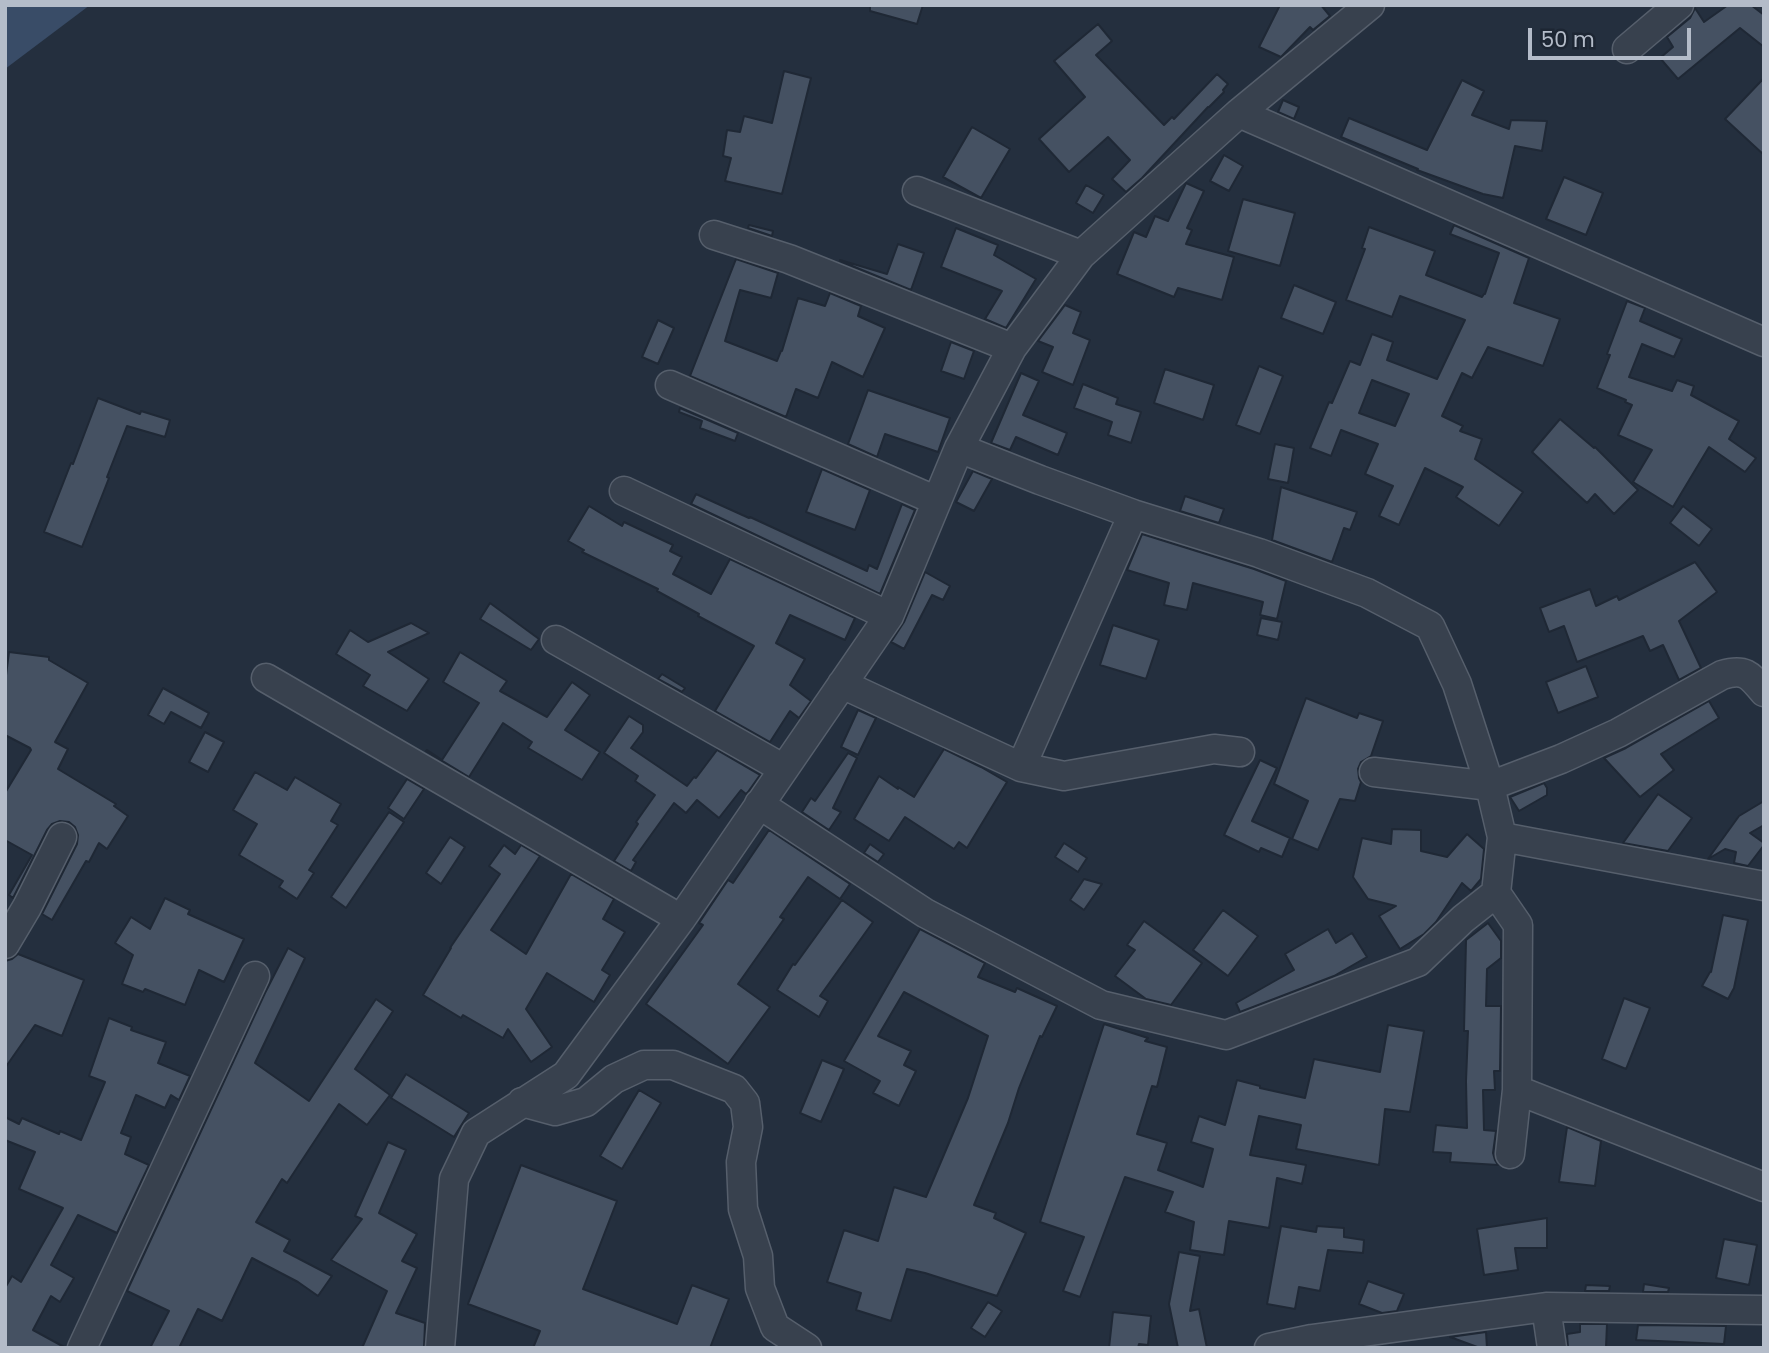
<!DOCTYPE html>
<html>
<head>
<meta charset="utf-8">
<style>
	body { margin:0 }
	#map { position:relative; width:1769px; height:1353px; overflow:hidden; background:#242f3e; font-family:Poppins,sans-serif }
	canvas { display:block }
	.frame { position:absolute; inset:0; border:7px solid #b4bcc9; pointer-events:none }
	.scale { position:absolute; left:1528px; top:28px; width:163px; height:32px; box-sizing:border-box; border:4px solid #b4bcc9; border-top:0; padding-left:9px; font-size:21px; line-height:24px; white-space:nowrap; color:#b4bcc9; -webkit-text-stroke:5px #1d2633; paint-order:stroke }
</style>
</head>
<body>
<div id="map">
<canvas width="1769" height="1353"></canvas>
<div class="frame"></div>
<div class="scale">50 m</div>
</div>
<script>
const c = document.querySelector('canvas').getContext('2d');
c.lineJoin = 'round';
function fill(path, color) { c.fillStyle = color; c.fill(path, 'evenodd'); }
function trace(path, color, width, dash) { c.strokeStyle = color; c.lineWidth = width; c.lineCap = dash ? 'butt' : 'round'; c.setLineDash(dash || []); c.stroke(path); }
const water = new Path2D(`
	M5 5H90L5 69Z`);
const building = new Path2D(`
	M870 5H923L917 24 870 11Z
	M1280 5H1321L1330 16 1313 30 1310 27 1281 57 1259 47Z
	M1728 5H1751L1764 15V47L1740 28 1678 79 1660 58 1673 47 1667 37 1690 18 1695 8 1704 22Z
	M1098 24 1112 41 1096 55 1164 125 1172 117 1174 119 1217 74 1228 84 1223 90 1224 92 1209 107H1208L1142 178 1126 192 1112 179 1130 160 1108 137 1069 172 1039 139 1085 97 1054 61Z
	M784 71 811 78 782 194 725 181 731 158 723 156 727 130 740 132 744 116 772 123Z
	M1764 78V155L1725 119Z
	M1462 80 1484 91 1472 115 1509 129 1511 120 1547 121 1542 151 1515 146 1503 198 1483 194 1417 170 1418 169 1341 137 1349 118 1427 150Z
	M1283 100 1299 107 1294 119 1278 112Z
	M972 127 1010 149 981 198 943 177Z
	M1224 155 1243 166 1229 191 1210 181Z
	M1564 177 1603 193 1586 235 1546 219Z
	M1186 183 1204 191 1187 228 1192 230 1186 244 1234 257 1222 300 1178 288 1174 297 1117 274 1134 232 1146 237 1155 216 1168 221Z
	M1086 185 1104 195 1093 213 1076 203Z
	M1243 199 1295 213 1280 266 1228 251Z
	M749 225 773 231 772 236 748 228Z
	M1454 225 1529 258 1514 303 1560 319 1543 366 1488 347 1472 378 1462 373 1442 416 1463 426 1460 431 1482 439 1475 459 1523 492 1499 526 1456 497 1463 487 1425 468 1399 525 1379 516 1393 486 1365 474 1378 444 1341 430 1331 456 1310 448 1329 402 1332 403 1350 361 1360 365 1372 334 1393 342 1387 360 1437 379 1465 320 1400 296 1392 317 1346 300 1365 249 1362 248 1369 227 1435 251 1426 275 1482 297 1484 294H1485L1499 253 1450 234ZM1372 380 1409 394 1395 426 1359 413Z
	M956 228 998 245 994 255 1036 279 1006 328 985 319 1002 291 941 267Z
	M898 244 924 253 911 290 840 261V260L887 274Z
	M736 259 778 273 771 298 740 290 725 341 777 361 781 351H782L798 298 825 306 830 293 861 306 858 316 885 328 863 377 832 362 818 398 796 389 786 417 690 376Z
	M1294 285 1336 302 1323 334 1281 318Z
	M1627 301 1645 308 1640 321 1682 339 1674 357 1642 344 1629 377 1672 391 1677 380 1694 386 1691 395 1739 421 1729 439 1756 458 1745 472 1709 447 1673 507 1633 482 1652 450 1618 435 1632 405 1625 402 1626 400 1597 388 1610 355 1607 354Z
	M1065 305 1081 312 1073 333 1090 340 1073 385 1042 372 1053 347 1038 341Z
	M658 320 674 328 658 364 642 357Z
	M951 342 974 351 964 379 941 371Z
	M1259 366 1283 376 1260 434 1236 425Z
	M1165 369 1214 385 1203 420 1154 403Z
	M1021 373 1039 381 1023 415 1067 433 1058 455 1016 437 1010 450 991 443Z
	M1083 384 1118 398 1116 404 1141 412 1131 443 1108 435 1112 422 1074 408Z
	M868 390 950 418 938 452 885 434 877 457 848 444Z
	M98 398 140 414 141 411 170 420 165 437 127 426 107 477 109 478 82 547 44 532 71 463 73 464Z
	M680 408 738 433 735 441 700 428 702 421 679 412Z
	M1560 419 1594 448 1595 447 1638 490 1614 514 1595 494 1587 503 1532 452Z
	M1275 444 1294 448 1288 483 1268 479Z
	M822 469 870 490 855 530 806 512Z
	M973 471 992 479 974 511 956 502Z
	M1281 487 1357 512 1350 530 1344 528 1332 562 1272 540Z
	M696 494 749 518 750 517 867 571 869 565 877 569 902 504 915 510 880 594 691 504Z
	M1185 496 1224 509 1219 523 1180 511Z
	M589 506 622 526 624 522 673 545 670 551 682 557 673 574 711 594 730 559 855 618 845 640 790 615 776 643 805 659 790 685 811 701 799 718 790 711 770 742 715 711 754 646 698 616 699 614 657 591 658 589 582 552 584 550 568 541Z
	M1683 506 1712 529 1699 546 1670 523Z
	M1142 534 1254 569 1286 581 1277 619 1260 615 1263 602 1193 583 1187 610 1164 605 1169 583 1127 570Z
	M1695 562 1717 592 1679 621 1701 668 1679 680 1663 645 1650 651 1643 636 1577 662 1564 626 1549 632 1540 608 1590 589 1596 606 1617 596 1619 600Z
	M925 572 950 586 943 600 932 595 904 649 891 642 904 622Z
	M490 603 539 639 531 650 480 619Z
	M1261 618 1282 622 1278 640 1257 635Z
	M411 623 429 633 388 652 429 679 407 711 363 686 370 675 336 654 350 630 368 642Z
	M1113 625 1159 640 1146 679 1100 665Z
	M9 652 49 657V660L88 683 55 742 68 749 58 769 116 804 114 806 128 816 107 849 99 843 89 862 86 861 52 920 42 914 77 844 78 835 75 827 69 822 60 821 52 824 47 830 13 898 9 895 32 855 5 840V793L31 750 30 748 5 735V683Z
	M460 652 507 681 500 691 547 717 572 682 590 695 565 730 600 752 582 780 528 748 532 742 503 723 469 777 426 751 427 750 442 760 479 703 443 682Z
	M1586 666 1598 697 1558 713 1546 682Z
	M662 674 685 688 682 692 658 679Z
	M163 688 209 713 201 728 171 712 164 724 148 715Z
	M1306 698 1357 718 1359 713 1383 721 1371 756 1361 762 1358 769 1359 778 1361 782 1355 801 1340 799 1318 850 1292 839 1308 801 1274 784Z
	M1709 701 1719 718 1661 754 1674 770 1640 797 1604 758 1626 748Z
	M858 710 876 718 858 755 841 747Z
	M629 716 643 725V732L631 748 687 786 694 777 696 778 717 750 760 775 748 792 746 794 741 790 719 818 697 800 686 813 674 803 633 860 636 862 631 871 614 861 638 824 636 822 655 795 635 781 638 776 604 753Z
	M205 732 224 742 208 772 189 762Z
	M944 749 981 767 1007 782 967 848 959 842 954 849 905 817 889 841 854 819 879 776 898 789V787L914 797Z
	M848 753 857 758 833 808 841 812 829 830 802 812 811 798 815 801Z
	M1260 760 1277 768 1252 821 1290 838 1282 857 1261 848 1259 852 1224 835Z
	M255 772 287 790 295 777 341 804 331 821 338 825 309 870 314 873 297 899 279 887 283 881 239 855 257 824 233 810Z
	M407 779 424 789 404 819 388 808Z
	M1544 783 1547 788V795L1519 811 1510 797Z
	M1658 794 1692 818 1668 851 1623 843Z
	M1764 801V825L1750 833 1764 843V845L1748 866 1734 863 1736 852 1725 849 1708 859 1739 816Z
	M389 812 404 822 346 908 331 897Z
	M1392 829 1421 830V851L1447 857 1467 834 1484 849 1481 879 1471 891 1462 883 1436 922 1424 934 1400 949 1379 916 1396 906 1368 899 1353 877 1362 838 1391 844Z
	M769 830 850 884 840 899 808 877 780 917 784 919 738 984 770 1007 728 1064 646 1004 703 925 699 923 728 880 733 883Z
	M450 837 465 847 441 884 426 873Z
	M1064 843 1087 858 1078 872 1055 857Z
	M870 844 884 854 878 862 864 853Z
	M504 845 515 854 521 845 540 856 491 930 526 954 571 874 614 899 603 919 625 932 602 970 610 975 594 1002 547 973 526 1009 552 1047 531 1062 508 1029 503 1038 463 1015 461 1018 423 995 451 948H450L500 874 489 866Z
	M1084 879 1102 884 1084 910 1070 900Z
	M165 898 190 910 188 914 244 939 224 982 199 970 185 1005 145 989 143 992 122 984 133 955 115 943 131 917 150 929Z
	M842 900 873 922 820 996 828 1001 819 1017 777 990 793 964 795 965Z
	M1223 910 1258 936 1228 976 1193 950Z
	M1723 915 1748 920 1734 988 1728 999 1702 986 1710 972H1711Z
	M1144 921 1202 963 1171 1005 1146 999 1115 976 1135 950 1127 945Z
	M1488 923 1501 941V958L1487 969 1486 1006H1501L1500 1071H1494L1495 1090H1483L1484 1130 1496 1131 1493 1153 1495 1160 1498 1165 1450 1162 1451 1153 1433 1152 1436 1125 1467 1128 1466 1081 1468 1031H1464L1466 940Z
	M920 929 985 963 978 977 1015 992 1017 988 1057 1006 1042 1037 1040 1036 1019 1088 1008 1123 974 1205 996 1213 994 1218 1026 1233 997 1296 925 1273 907 1269 891 1321 856 1310 861 1293 827 1282 844 1230 878 1241 894 1187 926 1197 968 1098 988 1036 904 992 878 1036 911 1051 904 1065 916 1071 899 1106 873 1093 880 1081 844 1061Z
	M1328 929 1336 943 1352 933 1367 957 1334 976 1240 1012 1236 1003 1294 970 1285 954Z
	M288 948 305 958 255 1063 309 1101 376 999 393 1011 355 1069 390 1095 367 1125 339 1104 287 1183 282 1179 256 1222 290 1240 284 1251 332 1276 318 1296 298 1282 252 1258 222 1321 198 1309 179 1348H150L169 1311 127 1291 265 993Z
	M18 954 84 980 62 1036 35 1025 5 1068V961L12 959Z
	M1624 998 1650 1008 1626 1069 1602 1059Z
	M109 1018 132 1027 131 1030 166 1042 158 1063 190 1076 179 1100 171 1095 165 1108 136 1095 121 1133 131 1137 125 1154 149 1165 117 1233 78 1215 51 1265 74 1278 60 1302 51 1296 33 1330 66 1348H5V1288L12 1276 21 1282 63 1208 19 1189 35 1152 5 1140V1117L19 1124 22 1118 59 1134 60 1131 81 1140 105 1082 89 1076Z
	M1104 1024 1148 1038 1145 1041 1167 1047 1157 1087 1152 1086 1137 1134 1167 1143 1158 1170 1203 1187 1213 1149 1191 1142 1199 1116 1225 1125 1237 1080 1260 1086V1088L1305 1098 1314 1059 1380 1072 1388 1025 1424 1031 1410 1112 1385 1109 1379 1165 1296 1149 1301 1125 1259 1116 1250 1155 1306 1165 1302 1184 1277 1178 1269 1228 1229 1221 1224 1255 1190 1250 1194 1222 1165 1212 1173 1192 1125 1177 1080 1297 1063 1291 1084 1237 1040 1222Z
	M822 1060 844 1069 821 1122 800 1113Z
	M406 1074 469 1113 454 1137 391 1098Z
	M639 1090 661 1103 622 1169 600 1156Z
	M1567 1127 1601 1141 1595 1186 1559 1182Z
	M388 1142 406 1150 379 1213 417 1234 402 1261 417 1268 396 1313 425 1323 424 1348H362L387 1291 331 1260 362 1219 355 1216Z
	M521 1165 617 1201 583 1289 677 1324 692 1285 729 1299 710 1348H533L540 1331 468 1304Z
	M1547 1218V1248H1515L1518 1270 1484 1275 1477 1229Z
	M1281 1226 1316 1232 1317 1226 1344 1228V1237L1364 1240 1363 1253 1328 1250 1320 1291 1299 1287 1295 1309 1267 1304Z
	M1724 1239 1757 1245 1749 1285 1716 1278Z
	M1179 1252 1200 1256 1190 1311 1199 1309 1207 1348H1178L1169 1304Z
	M1368 1281 1404 1294 1397 1311 1382 1313 1359 1304Z
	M1644 1284 1669 1288 1668 1292H1643Z
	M1586 1285 1610 1286 1609 1291H1585Z
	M988 1302 1002 1311 985 1337 971 1328Z
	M1113 1312 1151 1316 1148 1345 1139 1344 1138 1348H1109Z
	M1580 1324H1607L1606 1347 1568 1348 1567 1334 1580 1332Z
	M1638 1325 1726 1326 1724 1344 1636 1340Z
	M1486 1332 1487 1348H1480L1450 1337Z`);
const minor = new Path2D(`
	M1627 49 1679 5
	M1239 113 1764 342
	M917 191 1081 255
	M714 235 789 259 1012 348
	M670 385 937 501
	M624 491 889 616
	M556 640 784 769
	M266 678 681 919
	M842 684 1021 767 1064 776 1214 749 1240 752
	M1021 767 1133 514
	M1374 772 1490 786 1561 759 1618 733 1722 675C1745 668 1750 675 1764 692
	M759 804 925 913 1101 1005 1226 1035 1418 962 1463 919 1496 893 1502 837 1490 786 1457 684 1430 626 1367 593 1259 553 1133 514 1040 480 959 448
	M1502 837 1764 886
	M1496 893 1518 925 1517 1090 1510 1154
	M5 944 27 907 62 837
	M1517 1090 1764 1187
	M522 1102 555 1111 586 1102 614 1079 644 1065H673L734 1089 745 1103 748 1127 741 1162 743 1209 758 1256 760 1288 775 1327 807 1348
	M1546 1307 1552 1348
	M82 1348 255 976
	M440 1348 454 1179 476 1133 566 1075 681 919 889 616 959 448 1012 348 1081 255 1239 113 1370 5
	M1269 1348 1312 1339 1546 1307 1764 1310`);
fill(water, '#394c67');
fill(building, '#455162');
trace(building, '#1f2835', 2);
trace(minor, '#565f6c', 31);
trace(minor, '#38414e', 28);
</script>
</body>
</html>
